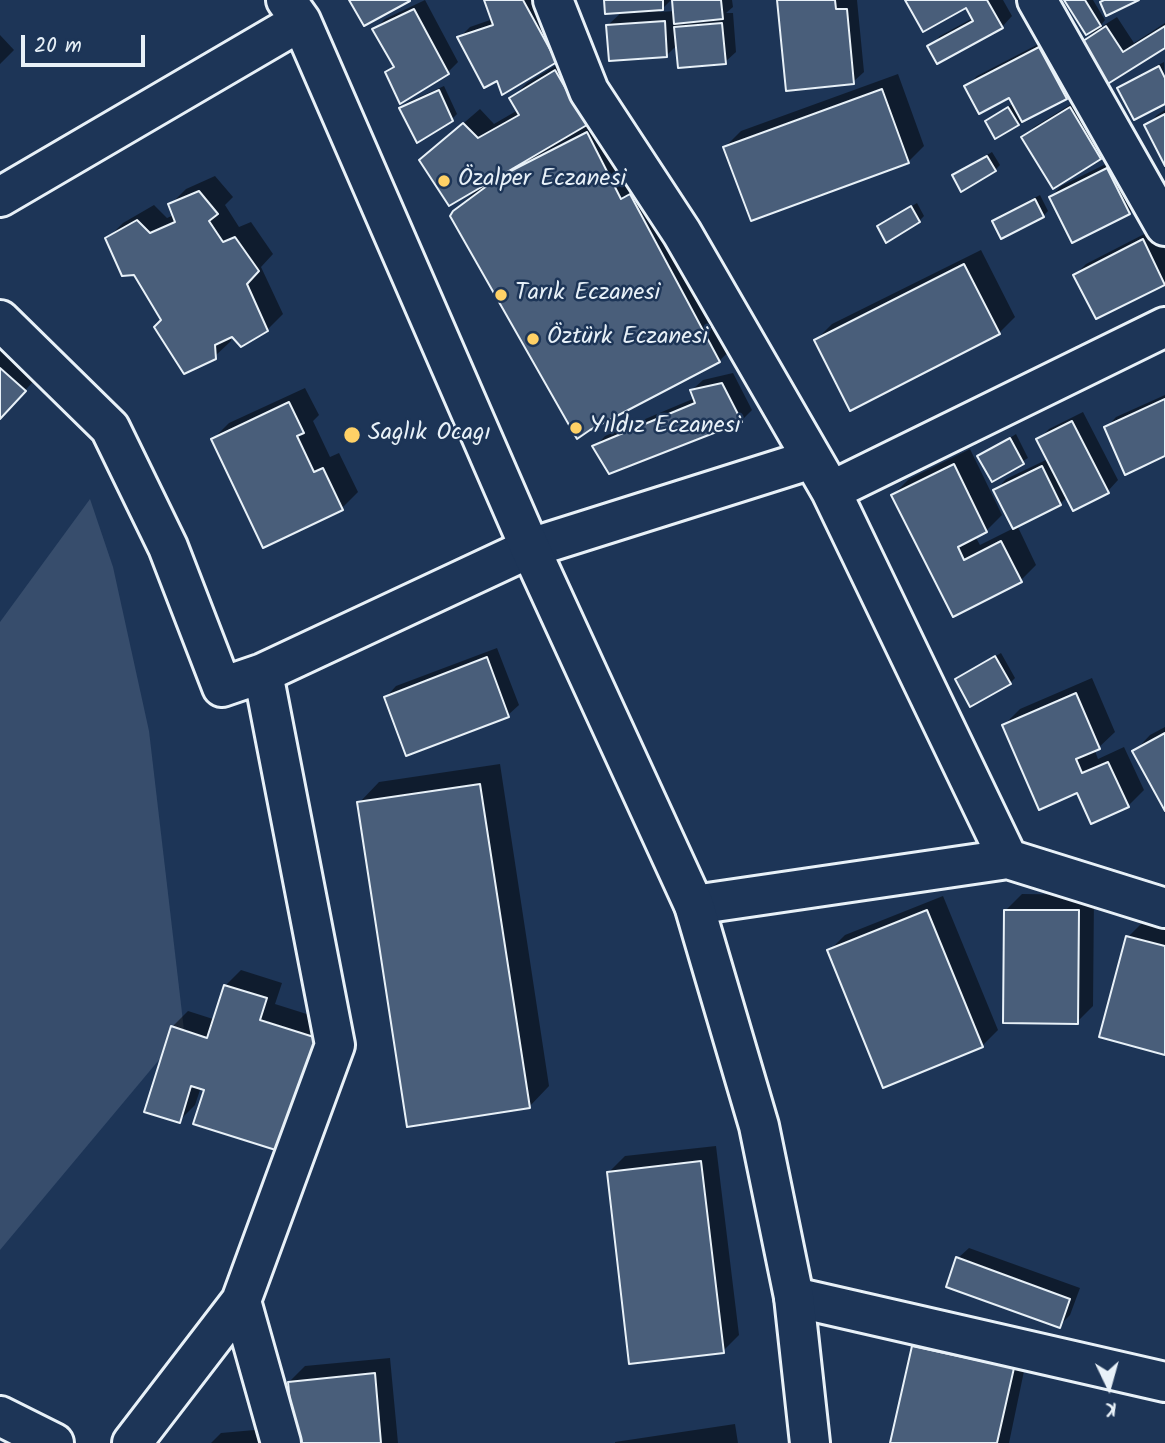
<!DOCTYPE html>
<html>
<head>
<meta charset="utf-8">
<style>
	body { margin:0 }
	#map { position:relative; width:1165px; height:1443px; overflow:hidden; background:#1d3557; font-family:Kalam,sans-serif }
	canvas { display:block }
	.north { position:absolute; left:1074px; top:1352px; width:70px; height:70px; -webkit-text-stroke:5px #1d3557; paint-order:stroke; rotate:175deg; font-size:19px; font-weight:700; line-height:28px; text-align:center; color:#e8f1f8 }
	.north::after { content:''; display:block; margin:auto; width:24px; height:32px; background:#e8f1f8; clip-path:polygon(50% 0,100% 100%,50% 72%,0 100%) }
	.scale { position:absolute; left:21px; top:35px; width:124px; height:32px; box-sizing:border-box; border:4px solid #e8f1f8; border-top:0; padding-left:9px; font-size:21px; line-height:24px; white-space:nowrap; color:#e8f1f8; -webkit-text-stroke:5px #1d3557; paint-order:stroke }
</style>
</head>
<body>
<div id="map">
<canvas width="1165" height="1443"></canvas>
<div class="north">K</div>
<div class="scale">20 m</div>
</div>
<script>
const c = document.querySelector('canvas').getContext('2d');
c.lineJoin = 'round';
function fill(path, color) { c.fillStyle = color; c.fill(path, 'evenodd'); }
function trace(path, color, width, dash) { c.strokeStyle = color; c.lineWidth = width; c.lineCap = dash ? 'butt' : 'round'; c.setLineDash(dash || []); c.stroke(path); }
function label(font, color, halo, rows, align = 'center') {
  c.font = font + ' Kalam,sans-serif'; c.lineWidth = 5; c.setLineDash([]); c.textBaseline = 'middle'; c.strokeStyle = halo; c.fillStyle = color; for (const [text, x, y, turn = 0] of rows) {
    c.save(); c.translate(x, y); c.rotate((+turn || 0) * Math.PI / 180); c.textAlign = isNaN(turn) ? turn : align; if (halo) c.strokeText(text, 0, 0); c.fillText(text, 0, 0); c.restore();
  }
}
const green = new Path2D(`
	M90 499 113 567 149 731 184 1030 0 1250V622Z`);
const shadow = new Path2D(`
	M425 0 458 62 448 72H387L395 64 374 30 385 19Z
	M486 0H539L567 49 556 60 503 92 498 79 460 37 470 27 493 19Z
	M606 0H671L659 12 675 11 674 0H732L733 7 726 13H733L736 52 725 62 677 45 666 56 608 25 623 11Z
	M779 0H857L864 72 853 82Z
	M907 0H1003L1012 16 1002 27 930 47 940 36 973 18 967 6Z
	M1066 0H1093L1105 20 1098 29 1117 17 1134 43 1165 23V46L1107 82 1082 43 1097 28Z
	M0 35 14 50 0 64Z
	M1050 38 1076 87 1066 97 1018 124 987 121 1014 103 1010 96 966 87 977 76Z
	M571 56 740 341 719 361 454 212 477 189 421 160 480 109 494 124 518 110 511 99 527 83Z
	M1164 62 1165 102 1119 88 1124 83Z
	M898 74 924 146 908 162 725 147 741 131Z
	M444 86 457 114 452 119 401 108 406 103Z
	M1081 98 1111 147 1100 158 1023 138 1034 127Z
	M1165 110V162L1146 126 1157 115Z
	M992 152 1000 165 995 170 954 175Z
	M1118 158 1139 202 1129 213 1051 197 1061 186Z
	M215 176 233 197 225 205 239 227 251 222 273 254 261 267 283 314 267 330 231 334V341L214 357 164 320 135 273 107 239 123 223 154 205 167 218 174 215 170 205 186 189Z
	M1040 195 1048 211 1043 216 994 221 999 216Z
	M917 203 924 216 919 221 879 226Z
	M1154 229 1165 250V283L1097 317 1075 275 1086 264Z
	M981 250 1015 317 999 333 816 340 832 324Z
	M0 337 40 374 0 418Z
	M733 373 752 410 741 421 595 447 605 436 695 398 692 390 703 380Z
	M305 388 319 415 313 421 330 457 339 453 358 492 342 508 263 546 213 439 229 423Z
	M1165 395V454L1106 428 1116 417Z
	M1083 412 1118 480 1108 491 1068 496 1060 504 1017 525 1036 565 1021 580 954 615 893 495 909 479 970 449 1002 515 986 531 975 536 980 545 1014 528 996 490 1006 479 1048 459 1038 440 1049 429Z
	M1016 434 1028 458 992 480 980 457Z
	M497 648 519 705 508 715 386 697 396 686Z
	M1001 653 1015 678 1010 683 957 679Z
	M1092 678 1115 732 1095 751 1098 759 1124 747 1144 790 1128 806 1078 791 1004 725 1020 709Z
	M1165 727V807L1135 751 1150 735Z
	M500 764 549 1086 529 1107 359 803 379 782Z
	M1022 894 1094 895 1093 1006 1077 1022 1006 910Z
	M943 896 998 1030 982 1046 829 951 845 935Z
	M1144 921 1165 926V1053L1128 937Z
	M241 970 282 983 275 1004 332 1022 297 1134 201 1087 195 1105 179 1121 172 1027 188 1011 213 1019 225 986Z
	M716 1146 739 1335 723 1351 609 1172 625 1156Z
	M969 1248 1080 1288 1070 1315 1059 1326 958 1258Z
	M929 1331 1028 1352 1009 1443H892L913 1347Z
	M390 1358 398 1443H295L289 1382 305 1366Z
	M735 1424 738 1443H615V1442Z
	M277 1428 278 1443H211L221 1433Z`);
const building = new Path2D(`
	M349 0H410V1L364 26Z
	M484 0H523L557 62 502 95 497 81 484 88 457 37 493 25Z
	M604 0H663V10L605 14Z
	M672 0H721L723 19 674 24Z
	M777 0H835L836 9H847L854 84 786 91Z
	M905 0H987L1003 28 937 64 927 46 973 21 966 8 923 32Z
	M1064 0H1085L1101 26 1086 35Z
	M1104 0H1139L1106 16 1100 2Z
	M414 9 449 74 400 104 385 72 394 67 372 29Z
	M665 21 667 57 609 61 606 25Z
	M722 23 726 64 678 68 674 27Z
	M1106 26 1123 52 1165 26V48L1106 85 1080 43Z
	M1039 47 1067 99 1022 122 1009 98 979 114 964 86Z
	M1159 66 1165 78V104L1134 120 1117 88Z
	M555 70 587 125 449 206 419 160 463 123 478 138 519 115 509 98Z
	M882 89 909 163 751 221 723 147Z
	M439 90 453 121 417 143 399 108Z
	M1008 107 1019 125 995 139 985 121Z
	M1070 107 1101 159 1053 189 1021 137Z
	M1165 114V166L1144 125Z
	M587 132 621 199 630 194 720 362 590 430 577 439 450 216 453 211 499 177Z
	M987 156 996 171 961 192 952 175Z
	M1107 168 1130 214 1072 243 1049 197Z
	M199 191 218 214 209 221 223 242 235 237 259 271 247 284 268 331 241 347 232 337 215 345 216 359 184 374 154 327 161 320 134 275 122 276 105 238 137 220 150 233 175 222 168 204Z
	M1035 199 1044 217 1001 239 992 221Z
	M911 206 920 222 886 243 877 226Z
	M1143 239 1165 285 1096 319 1073 275Z
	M964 264 1000 334 850 411 814 340Z
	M0 368 26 391 0 419Z
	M722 383 742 422 609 474 592 446 695 403 690 390Z
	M1165 399V456L1125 475 1104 427Z
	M289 402 304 433 297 436 314 472 323 468 343 510 263 548 211 439Z
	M1072 421 1109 493 1073 511 1036 439Z
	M1010 438 1024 464 992 482 977 456Z
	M954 464 987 532 958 547 964 560 1001 541 1022 582 953 617 891 495Z
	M1042 466 1061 505 1013 529 993 490Z
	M995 656 1011 684 970 707 955 679Z
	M487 657 509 717 406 756 384 697Z
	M1076 693 1100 749 1076 759 1082 773 1108 762 1129 807 1091 824 1077 793 1039 810 1002 725Z
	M1165 733V811L1132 751Z
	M480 784 530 1108 407 1127 357 802Z
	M927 910 983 1047 883 1088 827 950Z
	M1004 910H1079L1078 1024 1003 1023Z
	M1126 936 1165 946V1055L1099 1037Z
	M224 985 267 998 260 1020 317 1038 282 1152 193 1124 204 1090 191 1086 180 1123 144 1112 171 1026 207 1038Z
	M701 1161 724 1353 629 1364 607 1172Z
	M956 1257 1070 1299 1060 1328 946 1287Z
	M912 1346 1014 1368 997 1443H890Z
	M375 1373 381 1443H294L288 1382Z`);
const street = new Path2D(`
	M553 0 589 91 682 233 831 491 1008 859
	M1037 0 1165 226
	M0 320 110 428 168 547 222 687 263 673 530 548 812 459
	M831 491 1165 327
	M694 905 1008 859 1165 908
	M794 1297 1165 1382
	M241 1301 281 1443
	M0 1416 54 1443
	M132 1443 241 1301 335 1045 263 673`);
const secondary = new Path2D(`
	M286 0 301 21 530 548 694 905 759 1126 794 1297 810 1443
	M0 197 301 21`);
const markers = [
	[444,181,7,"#ffd166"],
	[501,295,7,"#ffd166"],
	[533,339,7,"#ffd166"],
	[576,428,7,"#ffd166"],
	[352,435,9,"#ffd166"]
];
const poiNames = [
	["Özalper Eczanesi",458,181],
	["Tarık Eczanesi",515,295],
	["Öztürk Eczanesi",547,339],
	["Yıldız Eczanesi",590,428],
	["Saglık Ocagı",368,435]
];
fill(green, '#374d6c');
fill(shadow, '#0007');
fill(building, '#495e7a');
trace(building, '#e8f1f8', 2);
trace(street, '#e8f1f8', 44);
trace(secondary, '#e8f1f8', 44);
trace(street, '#1d3557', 38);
trace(secondary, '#1d3557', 38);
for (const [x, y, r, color] of markers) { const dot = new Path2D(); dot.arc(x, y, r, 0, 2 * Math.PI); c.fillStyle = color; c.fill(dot); trace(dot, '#1d3557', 2.5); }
label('24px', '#e8f1f8', '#1d3557', poiNames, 'left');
</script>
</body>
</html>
